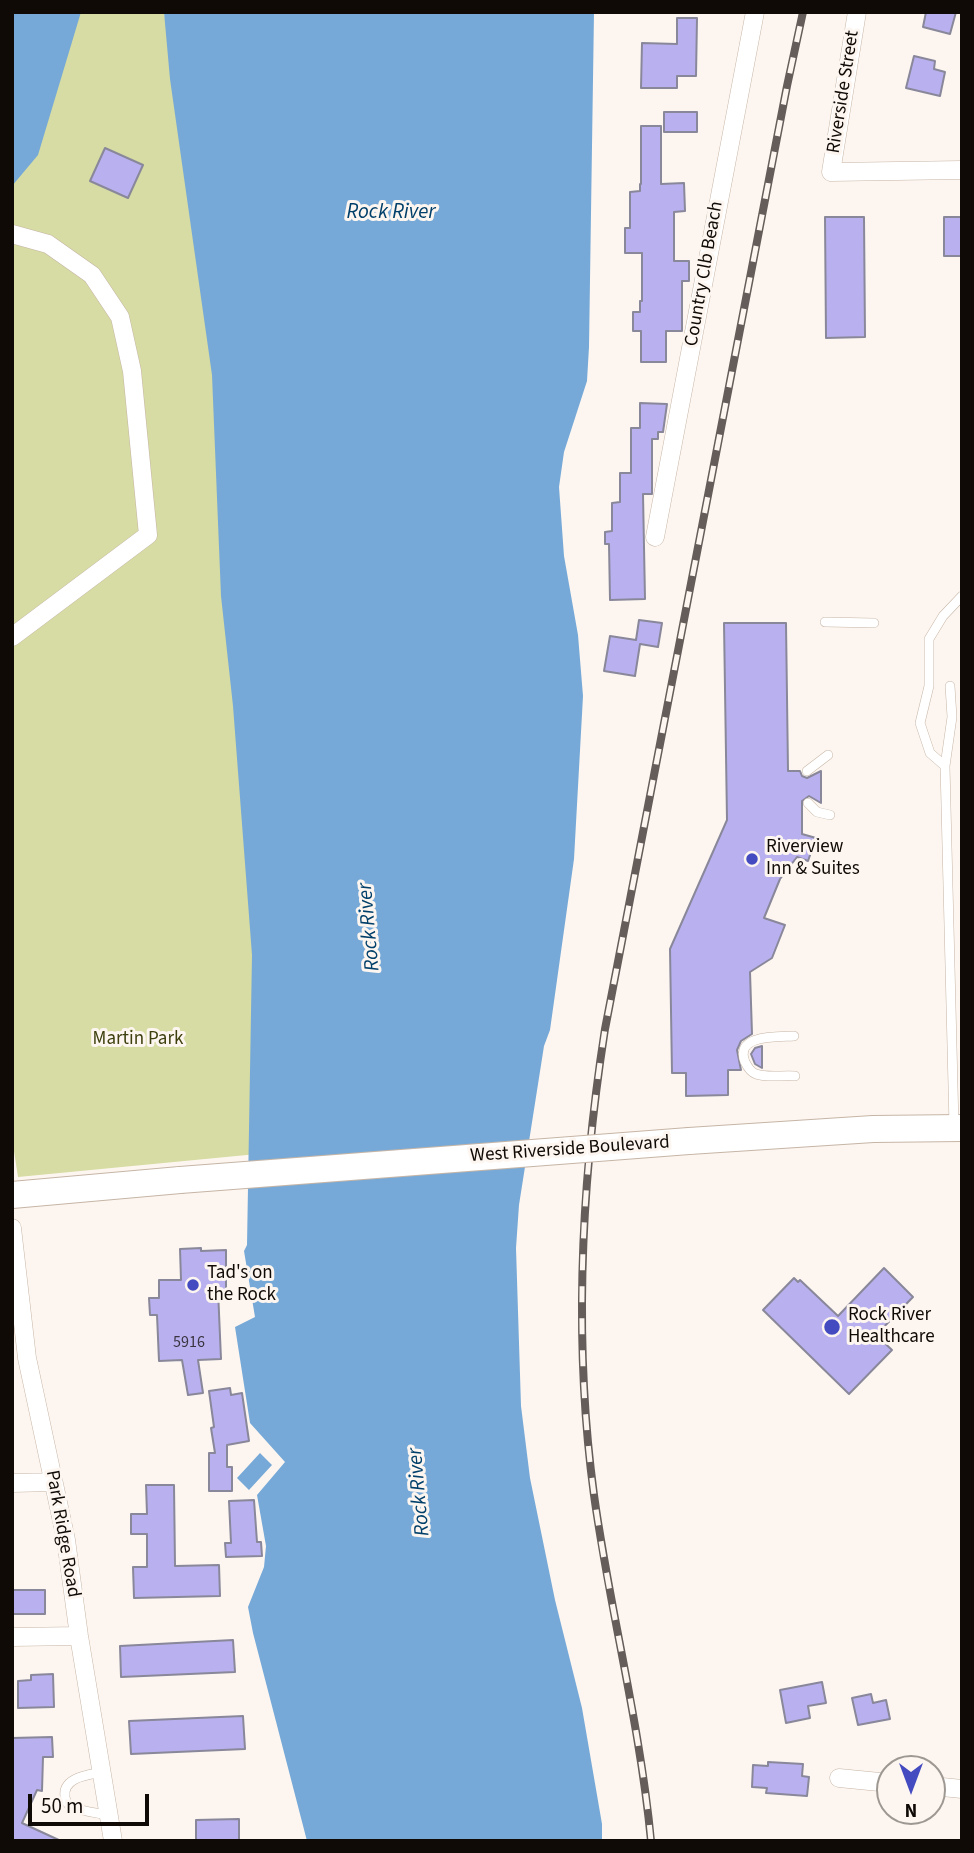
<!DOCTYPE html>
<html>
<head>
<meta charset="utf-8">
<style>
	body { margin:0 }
	#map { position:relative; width:974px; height:1853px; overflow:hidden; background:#fdf6f0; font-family:"Source Sans 3",sans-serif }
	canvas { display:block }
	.frame { position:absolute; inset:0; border:14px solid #100a06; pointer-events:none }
	.north { position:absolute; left:876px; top:1755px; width:70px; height:70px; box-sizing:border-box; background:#fdf6f0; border:2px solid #9e9892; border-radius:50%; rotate:180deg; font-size:19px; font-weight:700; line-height:28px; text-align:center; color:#100a06 }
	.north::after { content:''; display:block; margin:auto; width:24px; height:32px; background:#444bc0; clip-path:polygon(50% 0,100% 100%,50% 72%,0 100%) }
	.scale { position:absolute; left:28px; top:1794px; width:121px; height:32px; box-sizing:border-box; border:4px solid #100a06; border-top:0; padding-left:9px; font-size:21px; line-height:24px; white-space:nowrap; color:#100a06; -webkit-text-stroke:5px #fdf6f0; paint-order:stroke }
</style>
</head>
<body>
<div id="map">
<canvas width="974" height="1853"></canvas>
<div class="frame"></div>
<div class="north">N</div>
<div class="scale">50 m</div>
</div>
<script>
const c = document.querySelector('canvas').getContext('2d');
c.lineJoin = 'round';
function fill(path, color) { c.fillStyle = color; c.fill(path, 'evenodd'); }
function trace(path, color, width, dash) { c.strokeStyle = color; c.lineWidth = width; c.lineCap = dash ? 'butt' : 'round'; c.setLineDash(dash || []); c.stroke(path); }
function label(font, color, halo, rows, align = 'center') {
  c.font = font + ' "Source Sans 3",sans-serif'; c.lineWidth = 6; c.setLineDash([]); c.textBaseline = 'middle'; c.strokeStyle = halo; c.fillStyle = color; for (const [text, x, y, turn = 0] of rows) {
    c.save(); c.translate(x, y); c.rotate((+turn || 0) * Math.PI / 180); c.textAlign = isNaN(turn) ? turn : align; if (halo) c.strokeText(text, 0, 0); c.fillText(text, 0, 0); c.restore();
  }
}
const green = new Path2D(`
	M12 12H164L216 366 252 832 257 1154 18 1177 12 1138Z`);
const water = new Path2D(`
	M12 12H81L38 155 12 186Z
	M164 12H594L589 347 587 381 564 452 559 487 564 556 578 635 583 696 574 859 550 1030 544 1046 519 1205 516 1248 521 1406 530 1478 555 1600 582 1708 602 1824V1841H307L253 1633 248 1607 264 1567 266 1546 257 1495 285 1462 250 1423 235 1327 255 1317 244 1251 247 1245 252 955 233 706 221 596 212 375 170 79Z
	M260 1453 272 1465 249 1490 237 1478Z`);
const building = new Path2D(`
	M926 12H956L950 34 923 27Z
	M677 18H697L696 76H677V88H641L642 43 677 44Z
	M914 56 935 61 934 69 945 72 940 96 906 88Z
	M664 112H697V132H664Z
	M641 126H661V184L684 183 685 211 674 212V261H689V281H682V331H666V362H641V331H633V312H640V301H642V253H625V228H630V192L640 191V184H641Z
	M105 148 143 165 128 198 90 181Z
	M825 217H864L865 337 826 338Z
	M944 217H962V256H944Z
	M640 403 667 404 663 432H658V439H652V494H643L645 599 610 600 609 544H605V532L612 531V503L620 502V473H631V428H640Z
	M639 620 662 623 658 647 640 644 635 676 604 671 610 636 636 640Z
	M724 623H786L788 771H800L802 776 807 778 821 771V803L809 796 802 801V834L816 838 808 861 797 857 780 879 764 918 785 925 772 958 750 972 752 1034 741 1041 737 1050 741 1070H728V1095L686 1096V1073H672L670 949 727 820Z
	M762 1046V1068L755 1064 751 1054 755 1048Z
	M201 1248V1251L226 1250V1290H218L221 1359 198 1360 203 1393 188 1395 182 1360 159 1361 157 1315H150L149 1298H159V1280H181L180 1249Z
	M884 1268 913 1297 876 1335 892 1350 849 1394 763 1310 794 1278 798 1282 800 1280 838 1316Z
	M230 1388 231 1395 242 1393 249 1441 227 1445V1467H232V1491H209V1453H215L211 1428 214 1427 209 1391Z
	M146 1485H174L175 1566 219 1565 220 1596 134 1598 133 1567H147V1534H131V1514H147Z
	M254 1500 257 1542H261L262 1556 226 1557 225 1543H231L229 1501Z
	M12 1590H45V1614H12Z
	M233 1640 235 1672 121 1677 120 1646Z
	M53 1674 54 1707 18 1708V1681L31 1680V1675Z
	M822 1682 826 1703 808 1706 810 1718 786 1723 780 1690Z
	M871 1694 873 1703 886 1700 890 1719 858 1725 852 1698Z
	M243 1716 245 1749 131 1754 129 1721Z
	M52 1737 53 1757H43L42 1791 37 1790 22 1823 61 1841H12V1738Z
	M768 1762 803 1764 802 1776 809 1777 807 1796 766 1793 767 1788 752 1787 753 1765 768 1766Z
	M239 1819V1841H196V1820Z`);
const service = new Path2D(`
	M825 622 874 623
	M950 686 952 717 945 766 954 1126
	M945 766 930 753 920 723 929 686V639L943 616 962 596
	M807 771 828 755
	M808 803 817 812 830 815
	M794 1036C778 1037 734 1034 745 1062 747 1066 750 1072 756 1074 766 1078 783 1075 795 1076
	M102 1772C89 1775 62 1777 65 1797 66 1802 67 1804 71 1806 81 1812 98 1813 109 1815`);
const minor = new Path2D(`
	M857 12 831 172 962 170
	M12 234 48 244 92 275 120 317 132 371 148 535 12 637
	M655 537 755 12
	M12 1228 27 1358 66 1540 79 1636 113 1841
	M12 1483 53 1482
	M12 1637 79 1636
	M839 1778 890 1783
	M932 1786 962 1789`);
const primary = new Path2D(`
	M689 1141 873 1129 962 1128
	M12 1195 180 1180`);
const rail = new Path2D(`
	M651 1841C640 1724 610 1611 594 1495 573 1340 581 1183 605 1029L787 86 803 12`);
const primaryBridge = new Path2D(`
	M180 1180 689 1141`);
const markers = [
	[752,859,7,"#444bc0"],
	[193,1285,7,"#444bc0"],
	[832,1327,9,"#444bc0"]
];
const numberNames = [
	["5916",189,1343]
];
const streetNames = [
	["Riverside Street",844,92,-81],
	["Country Clb Beach",705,274,-80],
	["West Riverside Boulevard",570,1150,-4],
	["Park Ridge Road",62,1534,80]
];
const poiNames = [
	["Riverview",766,848],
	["Inn & Suites",766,870],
	["Tad's on",207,1274],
	["the Rock",207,1296],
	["Rock River",848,1316],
	["Healthcare",848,1338]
];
const parkNames = [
	["Martin Park",138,1040]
];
const waterNames = [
	["Rock River",391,213],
	["Rock River",370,927,-95],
	["Rock River",420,1492,-95]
];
fill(green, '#d6dca3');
fill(water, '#76a9d7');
fill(building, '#b9b1ef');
trace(building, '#89879a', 2);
trace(service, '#c6b5a6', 10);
trace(minor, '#c6b5a6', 19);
trace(primary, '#c6b5a6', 28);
trace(service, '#fff', 9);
trace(minor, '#fff', 18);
trace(primary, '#fff', 26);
trace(rail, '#645d59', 8);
trace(rail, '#fdf6f0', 5, [16]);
trace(primaryBridge, '#c6b5a6', 28, []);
trace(primaryBridge, '#fff', 26);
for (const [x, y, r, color] of markers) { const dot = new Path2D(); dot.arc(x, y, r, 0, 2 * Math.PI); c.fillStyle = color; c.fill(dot); trace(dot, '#fdf6f0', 2.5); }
label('16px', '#3a3440', null, numberNames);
label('19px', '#100a06', '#fdf6f0', streetNames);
label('19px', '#100a06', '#fdf6f0', poiNames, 'left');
label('19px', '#3d400e', '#fdf6f0', parkNames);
label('italic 21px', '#003f6a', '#fdf6f0', waterNames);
</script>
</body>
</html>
